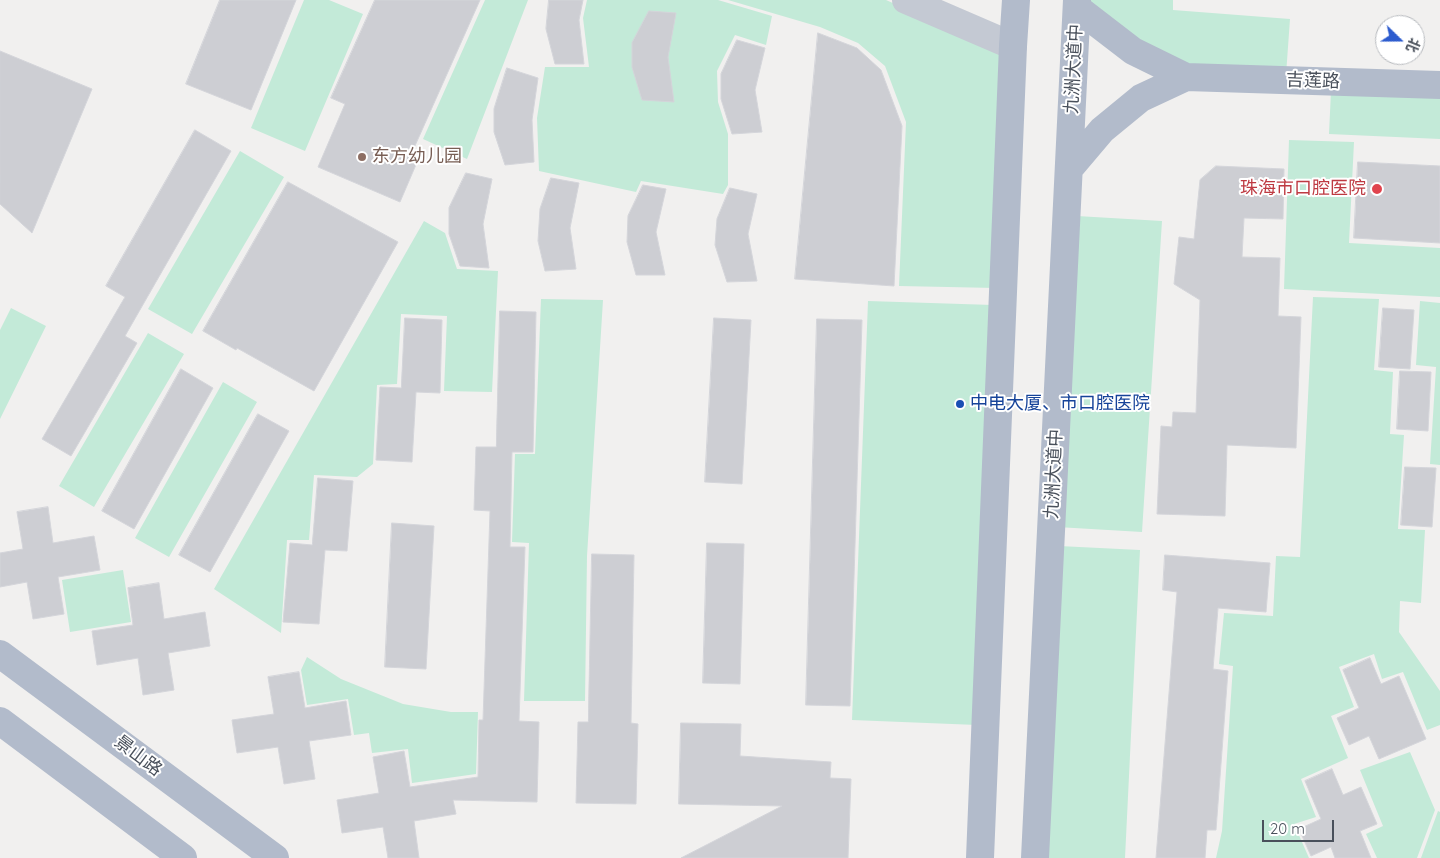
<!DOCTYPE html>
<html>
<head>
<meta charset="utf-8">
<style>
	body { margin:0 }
	#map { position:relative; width:1440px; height:858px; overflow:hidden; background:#f1f0ef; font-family:Quicksand,"Noto Sans SC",sans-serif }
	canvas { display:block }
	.north { position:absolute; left:1375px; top:15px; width:50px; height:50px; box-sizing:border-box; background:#fff; border:1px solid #b6b9bd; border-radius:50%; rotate:112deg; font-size:14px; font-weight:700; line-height:20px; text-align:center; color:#49505b }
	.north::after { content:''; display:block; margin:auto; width:18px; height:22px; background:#2c5bce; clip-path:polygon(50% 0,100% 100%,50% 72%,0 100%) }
	.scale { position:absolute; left:1262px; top:820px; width:72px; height:22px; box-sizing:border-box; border:2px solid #49505b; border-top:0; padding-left:6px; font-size:15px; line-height:18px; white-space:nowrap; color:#49505b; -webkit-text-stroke:4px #fff; paint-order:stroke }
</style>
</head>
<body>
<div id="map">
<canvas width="1440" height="858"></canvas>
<div class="north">北</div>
<div class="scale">20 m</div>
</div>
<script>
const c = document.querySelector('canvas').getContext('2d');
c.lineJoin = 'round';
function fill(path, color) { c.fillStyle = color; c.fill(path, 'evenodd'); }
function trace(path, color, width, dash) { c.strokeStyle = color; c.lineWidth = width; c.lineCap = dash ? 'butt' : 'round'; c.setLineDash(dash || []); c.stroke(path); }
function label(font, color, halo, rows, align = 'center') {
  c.font = font + ' Quicksand,"Noto Sans SC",sans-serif'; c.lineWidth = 4; c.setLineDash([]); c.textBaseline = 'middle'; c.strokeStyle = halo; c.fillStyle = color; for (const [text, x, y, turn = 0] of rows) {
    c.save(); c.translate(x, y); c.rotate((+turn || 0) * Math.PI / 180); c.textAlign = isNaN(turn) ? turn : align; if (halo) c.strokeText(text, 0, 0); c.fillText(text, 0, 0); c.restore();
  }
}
const green = new Path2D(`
	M304 0H329L363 14 305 151 251 128Z
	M485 0H528L467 159 423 139Z
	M587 0H718L772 16 766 45 735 35 717 71 718 102 728 134V185L723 194 641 181 636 192 539 171 537 118 545 67H589L583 18Z
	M728 0H886L1004 53 996 288 899 286 906 122 885 66 858 43 820 27Z
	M1082 0H1173V10L1290 19 1286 75 1188 70 1136 44Z
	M1331 91 1440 96V139L1329 134Z
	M1289 140 1354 142 1349 243 1440 248V297L1284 289Z
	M240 151 284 177 192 334 148 309Z
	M1077 216 1162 221 1142 532 1057 527Z
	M424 221 445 233 457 269 498 271 492 392 444 391 447 316 401 314 397 384 377 385 373 464 357 477 314 475 309 540H287L281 633 214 589Z
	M1313 297 1379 299 1374 370 1393 372 1390 434 1404 435 1398 529 1425 530 1421 603 1400 601 1399 632 1440 691V725L1427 730 1403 672 1382 679 1374 654 1339 667 1354 707 1331 716 1348 758 1301 779 1316 817 1294 824 1309 858H1216L1222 831 1233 666 1219 664 1224 613 1273 616 1276 556 1300 557Z
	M541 299 603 300 587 556 585 701H524L529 543 512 542 515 454H535Z
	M868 301 993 305 977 725 852 720Z
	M1420 301 1440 303V465L1430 464 1436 367 1416 365Z
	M11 308 46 326 0 419V330Z
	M148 333 184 354 94 507 59 486Z
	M223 382 257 402 169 557 135 538Z
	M1059 546 1140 550 1125 858H1043Z
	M123 570 131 622 70 632 62 580Z
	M307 657 341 679 403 704 451 712H478L476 774 412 783 408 749 372 753 369 733 354 735 348 699 307 705 301 670Z
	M1410 752 1435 810 1417 858H1377L1366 834 1383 826 1360 770Z
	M1438 811 1440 812V858H1421Z`);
const building = new Path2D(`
	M220 0H296L251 110 186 84Z
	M375 0H480L410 157 418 160 400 202 318 167 345 104 331 98Z
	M549 0H583L579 20 584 64H555L546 29Z
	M649 11 676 13 668 57 674 102 642 100 632 67V43Z
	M818 33 857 48 881 70 902 126 894 286 795 279Z
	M737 40 765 48 755 90 762 132 732 134 721 99V74Z
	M0 51 92 89 32 233 0 204Z
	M507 68 538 78 532 120 534 162 505 165 494 132V109Z
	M195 130 231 151 125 336 137 343 71 456 42 439 125 297 106 286Z
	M1358 162 1440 166V243L1354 238Z
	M1216 166 1284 169 1283 219 1244 218 1242 257 1280 258 1278 316 1301 317 1296 448 1227 445 1225 516 1157 514 1161 426 1172 427 1173 412 1196 413 1200 300 1174 284 1179 237 1194 239 1200 180Z
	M466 173 492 179 483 224 489 268 460 266 449 234V208Z
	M551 178 579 183 570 228 576 269 545 271 538 241 540 209Z
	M288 182 398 242 314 391 237 348 236 350 203 331Z
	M643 185 666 189 656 232 665 275H636L627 242 628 216Z
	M730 188 757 194 748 234 757 281 727 282 715 245 717 219Z
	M1383 308 1414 310 1410 369 1379 367Z
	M500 311 536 312 533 452H512L510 547H525L519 721 539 722 537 802 453 800 456 814 414 821 419 858H388L383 827 342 833 337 800 379 793 373 757 404 751 410 787 478 777 479 720H483L490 511 474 510 476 447H496Z
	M405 318 442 320 440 393 416 392 412 462 376 460 380 387 401 388Z
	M714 318 751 320 742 484 705 482Z
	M817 319 862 320 850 706 806 705Z
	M181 369 213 388 134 529 102 511Z
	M1400 371 1431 372 1428 431 1397 429Z
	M258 414 289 431 210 572 179 555Z
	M1405 467 1436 468 1432 527 1401 525Z
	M318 478 353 481 347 551 325 550 319 624 283 622 290 543 312 545Z
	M48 507 53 543 94 536 100 570 58 577 64 614 33 619 27 582 0 587V553L23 549 17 512Z
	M392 523 434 526 426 669 385 667Z
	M707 543 744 544 740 684 703 683Z
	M592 554 634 555 631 723 638 724 636 804 576 803 578 722H588Z
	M1165 555 1270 563 1266 612 1218 608 1213 669 1228 671 1216 830H1207L1205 858H1156L1177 592 1163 590Z
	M159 583 164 619 205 612 210 646 168 653 174 690 143 695 138 658 97 665 92 631 133 625 128 588Z
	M1370 658 1381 684 1399 676 1426 739 1379 759 1369 736 1349 745 1337 718 1359 708 1343 670Z
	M299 672 305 708 346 701 351 735 309 741 315 779 284 784 278 747 237 753 232 720 274 714 268 677Z
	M681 723 741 724 740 756 831 762 830 778 851 779 848 858H681L782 806 679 804Z
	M1332 769 1343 795 1361 787 1377 824 1360 831 1371 858H1335L1331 847 1311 856 1299 829 1321 819 1305 781Z`);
const minor = new Path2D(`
	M906 0 1013 46`);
const major = new Path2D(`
	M1077 8 1133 51 1186 77 1440 85
	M1069 169 1102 130 1141 98 1186 77
	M0 654 275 858
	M0 721 183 858
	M980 858 1013 46 1016 0
	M1035 858 1077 0`);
const markers = [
	[362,157,5,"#8d6e63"],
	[1377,189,6,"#e0444e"],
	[960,404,5,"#1a4fb4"]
];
const streetNames = [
	["九洲大道中",1074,69,-87],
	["吉莲路",1313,81,2],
	["九洲大道中",1054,474,-87],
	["景山路",138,756,37]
];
const educationNames = [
	["东方幼儿园",372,157]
];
const healthNames = [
	["珠海市口腔医院",1366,189]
];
const transitNames = [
	["中电大厦、市口腔医院",970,404]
];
fill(green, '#c3ead8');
fill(building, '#cdced3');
trace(building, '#d4d5da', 1);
trace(minor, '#c4c9d3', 28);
trace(major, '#b2bbcb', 28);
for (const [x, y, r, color] of markers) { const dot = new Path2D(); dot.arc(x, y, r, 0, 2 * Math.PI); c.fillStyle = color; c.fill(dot); trace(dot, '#fff', 2); }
label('18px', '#49505b', '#fff', streetNames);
label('18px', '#785e54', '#fff', educationNames, 'left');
label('18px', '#be3a42', '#fff', healthNames, 'right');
label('18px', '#164399', '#fff', transitNames, 'left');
</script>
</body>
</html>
